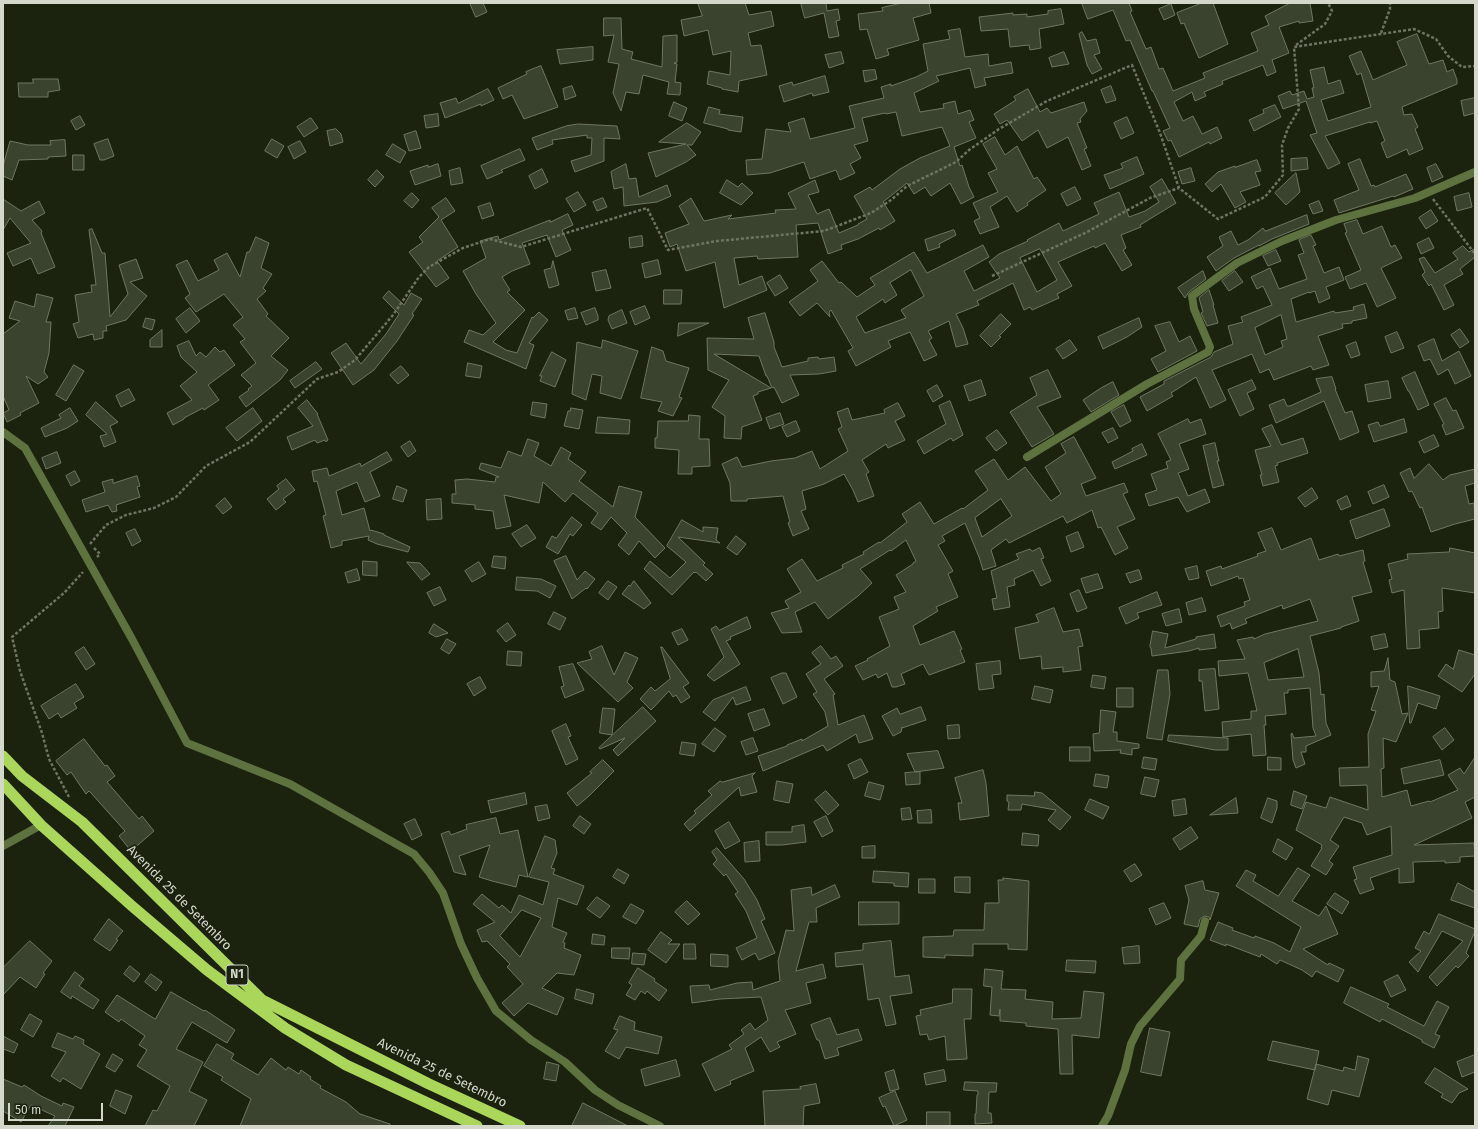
<!DOCTYPE html>
<style>
body{margin:0}
#map{position:relative;width:1478px;height:1129px;overflow:hidden;background:#1b220e;font-family:"Fira Sans",sans-serif}
canvas{display:block}
.frame{position:absolute;inset:0;border:4px solid #d3d8cb;pointer-events:none}
.scale{position:absolute;left:8px;top:1103px;width:95px;height:18px;box-sizing:border-box;border:2px solid #d3d8cb;border-top:0;padding-left:5px;font-size:12px;line-height:14px;white-space:nowrap;color:#d3d8cb;-webkit-text-stroke:3px #1b220e;paint-order:stroke}
</style>
<div id="map">
<canvas width="1478" height="1129"></canvas>
<div class="frame"></div>
<div class="scale">50 m</div>
</div>
<script>
const c = document.querySelector('canvas').getContext('2d');
c.lineJoin = 'round';
function paint(path, color) { c.fillStyle = color; c.fill(path, 'evenodd'); }
function strokePath(path, color, width, dash) { c.strokeStyle = color; c.lineWidth = width; c.lineCap = dash ? 'butt' : 'round'; c.setLineDash(dash || []); c.stroke(path); }
function label(font, color, halo, rows, align = 'center') {
  c.font = font + ' "Fira Sans",sans-serif'; c.lineWidth = 3.5; c.setLineDash([]); c.textBaseline = 'middle'; c.strokeStyle = halo; c.fillStyle = color; for (const [text, x, y, turn = 0] of rows) {
    c.save(); c.translate(x, y); c.rotate((+turn || 0) * Math.PI / 180); c.textAlign = isNaN(turn) ? turn : align; if (halo) c.strokeText(text, 0, 0); c.fillText(text, 0, 0); c.restore();
  }
}
const building = new Path2D(`
 M470,3h13l4,9 -11,5z
 M698,3h47l4,12 22,-4 3,15 -26,7 3,13 10,-1 6,30 -28,6 -1,11 -16,-3v-1l-15,-4 2,-13 21,4 1,-24 -18,4 -5,-25 -24,6 -3,-16 21,-4z
 M801,3h25l1,8 11,-2 2,11 -4,1 3,15 -10,2 -5,-25 -19,5z
 M902,3h27l2,10 -18,5 6,22 -32,9 2,6 -13,4 -9,-30 -7,1 -2,-16 25,-3 -1,-3z
 M1082,3h47l3,8 -2,1 16,37 5,-2 8,22 4,-1 10,23 32,-13 -2,-5 55,-22 -7,-18 18,-8 -4,-9 25,-13h20l3,18 -14,2v-2l-20,6 10,26 -17,7 4,12 -9,4 -4,-11 -41,16 1,3 -19,8 2,4 -11,5 -3,-9 -18,10 9,19 10,-5 9,18 15,-7 5,11 -12,6 -1,-2 -30,15 -8,-17 -3,1 -5,-10 7,-3 -17,-37h-1l-22,-51 -4,1 -13,-31 -25,9z
 M1202,3h11l15,41 -29,14 -15,-35 -3,1 -4,-11z
 M1171,4l4,11 -11,5 -5,-11z
 M1061,9l3,15 -25,5 2,19 -11,2 -1,-5 -19,2 -2,-18 -27,2 -2,-14 34,-4v2l14,-1v3l21,-3v-3z
 M604,18h17l1,31 11,3 -2,7 31,8 1,-31 14,-1v27l-3,1 3,1 -2,18 6,1 -1,12 -13,-1 2,-12 -26,-7 -4,19 -13,-2 -5,19 -8,-18 6,-29 -11,-2 6,-27 -10,1z
 M960,29l5,28 23,-3 1,12 22,-4 2,11 -29,5 2,7 -11,3 -5,-20 -34,8 3,5 -25,12 6,19 24,-4 -1,-4 12,-3 3,13 12,-4 4,10 -5,2 7,16 -22,9 6,19 2,-1 7,22 5,10 -13,7 -11,-21 -19,13 -6,-9 -11,7 -7,-11 -24,19 12,19 -15,9 -1,-2 -21,11 -17,6 1,4 -14,5 -10,-31 -22,2 2,32 -40,2 -1,-3 -23,2 5,27 23,-9 5,14 -43,18 -9,-46 -29,9 -9,-27 -7,3 -5,-14 24,-9 -10,-18 12,-8 13,23 28,-6 -4,4 48,-6 -1,-3 21,-1 -8,-16 27,-13 4,12 -11,3 9,19 12,-5 10,24 19,-8v-1l9,-5 -13,-23 16,-9 2,3 28,-21 20,-11 30,-12 -8,-19 -40,9 -6,-24 -10,2 -1,-1 -23,5 6,23 -14,4 7,13 -11,6 5,9 -15,7 -4,-10 -26,9 -6,-17 -34,11 -23,2 -1,-15 16,-1 4,-30 25,3 -3,-9 16,-5 6,21 45,-11 -6,-22 35,-8 -3,-11 10,-3v2l25,-9 12,-6 -5,-27 27,-5 -2,-8z
 M1082,32l5,9 9,-2 4,14 -6,2 8,14 -10,5 -5,-9 -8,-31z
 M1417,34l12,30 14,-4 4,12 6,-3 4,11v4l-55,23 2,8 8,-1 6,13 -3,2 8,20 -14,6 -2,-6 -20,9 -6,-15 4,-2 -8,-20 -7,2v-1l-45,14 15,27 -12,6 -18,-34 7,-2 -11,-32 -23,8 -5,-13 12,-5 2,4 12,-4 3,8 7,-2 -2,-9h2l-4,-18 14,-3 4,17 12,-4 4,13 -23,7 7,21 43,-14 -10,-34 -4,2 -8,-19 12,-5 12,29 34,-15 -10,-23z
 M593,47v13l-33,4 -3,-14z
 M841,52l3,11 -15,5 -4,-13z
 M1064,52l5,12 -17,3 -3,-9z
 M541,66l17,41 -34,12 -12,-24 -9,4 -5,-11 29,-14 -1,-2z
 M875,70l2,9 -12,3 -2,-11z
 M825,76l4,16 -16,4 -1,-3 -28,9 -5,-16 13,-4 1,3z
 M33,79h25l2,11 -12,2v5h-29l-1,-14h15z
 M572,86l4,10 -11,4 -2,-11z
 M1111,86l5,14 -10,3 -5,-13z
 M488,89l6,11 -13,6v-2l-36,14 -5,-15 16,-5 2,5z
 M1028,89l12,23 7,-4 4,5 33,-11 3,9 -7,8 1,3 -4,1 10,25 -3,1 7,17 -9,4 -14,-33 -21,11 -9,-18 -16,11 -15,-21 -7,4 -6,-10 22,-14 -2,-3z
 M1475,98v15l-11,3 -3,-15z
 M674,102l13,6 -5,13 -13,-5z
 M1275,105l6,12 -27,14 -5,-11 15,-7 -1,-3z
 M709,107l11,3 -1,4 24,3 -2,15 -13,-2v-1l-24,-6z
 M438,114l1,12 -13,2 -2,-12z
 M80,116l5,9 -9,5 -5,-9z
 M1127,117l7,16 -13,6 -7,-16z
 M311,118l7,10 -14,9 -7,-10z
 M687,123l14,9 -9,13h-5l9,10 -10,7 -30,15 -8,-24 38,-9 -27,-2z
 M578,124l39,2 3,13 -16,-1v23l-29,11 -4,-11 20,-6 1,-17h-5v-3l-35,5 1,4 -16,6 -5,-12 34,-12z
 M336,129l5,5 2,8 -13,4 -3,-15z
 M416,131l5,17 -12,3 -5,-16z
 M995,137l10,18 12,-9 17,33 3,-2 9,13 -19,13 1,2 -11,7 -10,-16 -17,11 9,20 -19,7 -6,-13 6,-3 -7,-15 25,-11 -10,-19 9,-4 -14,-25z
 M108,139l6,17 -10,4h-4l-6,-16z
 M272,139l12,7 -7,12 -12,-7z
 M65,140l1,16 -18,1v2l-29,1 -7,20 -9,-4v-10l7,-25 18,4h23l-1,-4z
 M300,141l6,11 -12,7 -6,-12z
 M393,144l13,8 -6,11 -14,-8z
 M520,149l5,11 -24,10 2,2 -16,7 -6,-13z
 M73,155h11v15h-11z
 M1137,157l7,17 -34,15 -6,-14 19,-7 -2,-4z
 M1307,158l1,11 -17,2v-12z
 M1360,159l11,27 3,-1 1,2 31,-13 7,15 -19,8 -1,-1 -54,17 -5,-13 25,-10 -11,-26z
 M1257,160l4,11 -6,1 5,13 -20,7 6,10 -11,6 -14,-24 -9,8 -7,-8 13,-12 17,-6v1z
 M438,164l3,12 -26,9 -5,-14 18,-6v2z
 M626,164l3,15 7,-1 3,19 28,-12 4,11 -14,6 -33,4 -1,-19 -9,2 -3,-17z
 M1436,164l7,13 -11,5 -5,-14z
 M460,168l3,15 -12,2 -2,-14z
 M1191,168l4,13 -13,3 -4,-12z
 M542,169l6,13 -13,7 -6,-13z
 M377,170l7,7 -9,10 -7,-7z
 M1296,173l4,19 -14,13 -11,-12z
 M1162,179l14,24 -36,22 1,2 -20,8 5,13 -3,2 9,15 -10,6 -17,-28 -10,5 -1,-2 -36,16 14,24 -15,8 2,4 -27,12 -2,-3 -6,3 -11,-27 -36,18 2,4 -23,9 7,14 5,16 -12,3 -7,-26 -21,10 4,7 -3,2 8,15 -13,6 -14,-29 -22,9 3,6 -35,19 -8,-15 5,-3 -22,-38 -2,2 1,5 -13,-14 -17,13 -11,-14 29,-21 -8,-11 12,-9 17,22 2,-1 16,15 18,-12 -5,-7 44,-26 13,21 56,-28 6,12 -25,14 10,20 26,-13 -11,-16 10,-8 29,-13 -1,-1 32,-17 4,8 36,-17 -5,-11 25,-11 10,25 16,-6 14,-9 -9,-15zM1040,249l17,31 -20,12 -17,-34zM911,270l13,26 -23,14 5,8 -41,15 -9,-16 27,-18 2,4 12,-8 -7,-12z
 M727,180l11,7 4,-4 11,10 -12,12 -21,-12z
 M1075,187l6,12 -14,7 -6,-12z
 M578,192l8,13 -12,7 -8,-13z
 M412,193l7,7 -7,8 -8,-7z
 M1469,193l3,14 -15,4 -3,-14z
 M446,198l9,13 -14,9 17,27 -21,14 12,17 -13,9 -27,-35 14,-10 -4,-5 20,-20 -7,-9z
 M603,198l4,9 -10,4 -4,-9z
 M3,199l18,12 18,-10 6,12 -13,7 10,11 -1,2 14,34 -17,7 -7,-16 -18,8 -6,-13 24,-10 -21,-25 -7,12z
 M1319,201l4,10 -10,3 -4,-9z
 M490,203l4,12 -12,4 -4,-12z
 M1431,210l7,11 -12,8 -7,-11z
 M568,214l5,11 -11,5 9,20 -15,7 -9,-22 -25,8 8,21 -18,7 -10,6 8,13 -3,2 18,18 -32,32 13,8 11,3 15,-36 1,1 6,-6 9,8 -19,23 5,2 -8,24 -62,-27 5,-12 14,5 13,-12 -20,-29 -13,-23 23,-13 -6,-17 18,-5 1,4 51,-20v2z
 M1307,215l2,9 -37,15 -13,7v-1l-25,13 -18,13 -9,-14 16,-11 -4,-9 12,-6 7,14 10,-5 15,-12 2,3z
 M1357,220l6,14 19,-8 9,21 4,-2 7,13 -21,10 15,30 -19,9 -11,-24 -16,6 -5,-12 16,-7 -16,-37 2,-1 -3,-8z
 M92,229l10,24h3l5,64 18,-23 -9,-29 17,-6 7,19 -13,4 17,14 -21,24 -20,6 1,5h-4v7l-9,2 -1,-6 -15,4 -5,-14 6,-2 -4,-27 17,-3 -1,-7h5l-7,-55z
 M954,230l2,5 -17,9 1,3 -12,4 -3,-11z
 M1311,235l5,10 -3,1 11,27 15,-6 5,13 -18,7 4,11 -11,5 -4,-12 -6,2v-1l-18,7 5,23 38,-11 1,2 19,-3 -1,-3 11,-3 3,14 -15,3v2l-10,1 1,4 -25,8 11,29 -16,5 -2,-4 -37,14 -5,-11 -9,4 -8,-19 -40,16 14,30 -16,8 -14,-31 -25,16 2,3 -26,15 -7,-14 24,-13v-3l47,-24 3,-5 19,-8 -5,-18 15,-4 -2,-5 31,-12 -9,-19 -6,3 -6,-12 19,-9 9,21 28,-10 -9,-24 6,-2 -5,-13zM1281,315l6,24 -6,2 2,6 -18,8 -10,-27z
 M642,236l1,10 -13,2 -1,-10z
 M256,237l13,6 -8,25 11,6 -9,14 3,3 -9,8 11,15 -2,2 23,22 -18,18 17,14 -8,10 -34,27 -7,-10 10,-7 -1,-1 4,-3 -11,-11 15,-12 -16,-21 5,-3 -12,-14 10,-8 -19,-23 -28,18 -11,-14 5,-4 -14,-29 11,-5 11,21 21,-11 -5,-10 13,-7 13,24 7,-25h2z
 M1429,238l5,10 -13,6 -4,-10z
 M1463,246l6,6 5,-3 1,8 -15,12 3,5 -19,11 10,20 -10,5 -13,-26 -2,2 -7,-11 3,-3 -6,-13 5,-2 11,16 23,-14 -5,-6z
 M1276,250l5,11 -13,5 -5,-10z
 M658,260l3,14 -16,4 -3,-14z
 M553,261l6,24 -10,3 -5,-18 7,-2z
 M606,270l5,18 -15,3 -4,-18z
 M1203,271l3,8 -17,13 -4,6 -7,-10z
 M1235,271l8,11 -14,9 -7,-10z
 M780,275l8,13 -13,8 -8,-13z
 M664,290h18l-1,14h-17z
 M1209,290l5,15h-1l5,18 -11,3 -6,-13 2,-1 -4,-14z
 M389,291l15,14 7,-12 11,6 -10,15 2,1 -17,26 -23,29 -21,15 -22,-32 15,-10 15,21 25,-30 13,-20 -16,-16z
 M37,294l16,4 -7,24h5l-2,31 -5,19 4,5 -10,7 -12,-8 13,27 -19,10 1,2 -14,7 -4,-9 6,-3 -6,-14v-62l17,-13 -11,-3 6,-17 19,6z
 M645,306l5,12 -15,7 -5,-13z
 M190,308l10,13 -14,12 -10,-14z
 M575,308l3,10 -10,2 -3,-9z
 M595,308l3,8v4l-12,5 -5,-12z
 M622,310l5,13 -15,6 -4,-9 1,-4z
 M765,313l9,29v5l8,20 26,-6v-3l10,-1 1,2 15,-2 2,14 -17,3 -29,1 9,20 -17,8 -8,-16 -2,1 -5,-12h-1l-7,-20 -45,-2 57,34 -13,4v2l-5,2 9,24 -20,7 -1,12 -17,-1 1,-22 -13,-9 17,-27 -21,-10 -1,-32 47,1 -6,-21z
 M1001,314l10,10 -12,12 2,1 -10,10 -11,-11z
 M146,318l9,2 -3,10 -9,-3z
 M1139,318l3,9 -15,10 -24,12 -5,-12z
 M1170,322l9,20 11,-6 7,15 -39,21 -7,-13 15,-8 -11,-25z
 M679,323h30l-31,13z
 M1460,329l9,13 -9,6 -9,-13z
 M162,330v17h-12v-7z
 M1397,332l7,16 -13,5 -6,-16z
 M1434,339l8,22 17,-10 12,25 -16,8 -7,-15 -10,6 -8,-16 -6,2 -6,-15z
 M603,340l35,11 -17,48 -21,-6 2,-17 -10,-2 -6,26 -14,-6 5,-52 24,6z
 M1070,340l7,10 -14,9 -7,-10z
 M189,341l7,15 4,-4 6,5 9,-10 5,5 4,-2 11,15 -27,20 11,15 -15,10 -1,-2 -19,10v1l-11,6 -6,-12 25,-13 -12,-14 17,-14 -16,-15 -4,-11z
 M1356,342l4,13 -9,3 -5,-12z
 M652,347l11,4 3,10 23,7 -10,29 3,1 -9,18 -15,-5 4,-9 -21,-4z
 M552,352l14,8 -11,27 -15,-6 2,-5h-2z
 M316,362l6,7 -27,19 -5,-7z
 M468,363l14,3 -2,12 -14,-2z
 M74,365l10,6 -18,30 -10,-6z
 M401,366l8,9 -11,9 -8,-9z
 M1048,370l13,27 -24,10 17,27 -22,13 -22,-35 27,-17 -7,-17z
 M1415,372l14,33 -11,5 -9,-19h-1l-6,-13z
 M1332,377l4,12h-1l10,24 7,-2 7,21 -19,8 -16,-39 -48,22 -7,-18 15,-6 3,7h3l31,-14 -5,-13z
 M981,380l5,15 -17,6 -5,-15z
 M1252,380l4,9 -9,4 7,16 -14,7 -12,-26z
 M1388,381l3,17 -23,4 -3,-17z
 M1113,382l6,13 -28,17 -8,-12 18,-12z
 M937,385l6,11 -10,6 -6,-11z
 M129,389l6,11 -14,7 -5,-11z
 M1446,398l7,13 3,-1 8,18 -18,7 -4,-10 2,-1 -10,-20z
 M307,400l11,14h-1l11,26 -2,2 -1,-2 -8,3 -2,-3 -23,10 -5,-13 26,-11 -15,-18z
 M950,401l13,34 -10,6 -2,-3 -27,16 -7,-13 29,-17 -7,-18z
 M96,402l22,20 -8,4 6,16 -12,5 -4,-11 7,-2 -21,-19z
 M533,402l14,2 -2,14 -14,-3z
 M898,403l7,13 -10,5 10,19 -17,8 -2,-4 -24,16 7,12 -3,2 8,22 -16,6 -5,-12 -9,-16 -20,10 -22,7 4,18 -5,2 8,18 -16,7 -5,-13 2,-1 -7,-26 -36,3v2h-16l-1,-18 -8,-19 15,-7 5,10 29,-6 24,-3 17,-7 8,18 28,-18 -10,-22 4,-2 -5,-15 11,-4 4,12 33,-7 -1,-3z
 M1124,405l7,16 -11,6 -9,-15z
 M70,408l8,13 -11,7 -22,9 -4,-9 20,-10 -2,-3z
 M253,408l9,13 -25,20 -11,-13z
 M571,408l12,2 -4,19 -15,-3 4,-15h2z
 M780,413l4,11 -14,5 -4,-11z
 M689,415l11,1 -1,23h10l1,27 -18,1v7h-14l1,-24 -24,-2v-10h2l1,-17h30z
 M598,417l32,3 -1,14 -33,-1z
 M1188,419l2,4 11,-4 5,15 -27,10 10,25 -11,4 10,23 17,-7 5,13 -23,10 -9,-15 -29,9 -4,-12 12,-4 -6,-16 17,-6 -2,-6 5,-2 -13,-26z
 M1404,419l3,13 -33,10 -6,-17 10,-3 2,4z
 M796,421l4,10 -13,6 -5,-10z
 M1272,425l9,20 22,-7 5,15 -31,10 1,2 -3,1 4,16 -16,4 -3,-11h2l-7,-25 16,-4 -9,-17z
 M1113,428l5,10 -10,5 -6,-10z
 M997,430l10,13 -11,8 -10,-13z
 M1434,435l5,11 -15,7 -5,-11z
 M1074,437l22,41 -15,6 5,12 38,-13 4,9 -5,2 12,25 -18,8 11,21 -13,7 -14,-28 -3,1 -6,-18 -25,13 -4,-7 -54,27 -3,-4 -15,11 5,16 -13,4 -4,-13 -14,-34 -23,13 3,5 -7,4 15,26 -5,3 10,23 -22,10 2,4 -25,15 7,19 34,-14 8,18 -2,1 5,12 -36,13 -6,-11 -22,10 4,10 -9,3h-4l-5,-14 -9,5 -2,-4 -13,6 -8,-14 13,-6 -1,-1 23,-13 -11,-29 20,-8 -5,-12 12,-5 -10,-17 17,-11v-1l3,-2 -10,-21 -15,11 -1,-1 -30,19 12,14 -14,13 -30,23 -13,-17 -20,10 7,20 -20,1 -11,-20 18,-5 -4,-7 16,-9 -14,-23 15,-10 15,22 26,-13 -1,-3 22,-11 -1,-2 16,-10 1,1 27,-21 -5,-8 18,-12 14,22 28,-16 1,1 25,-19 -13,-19 19,-12 14,21 17,-13 26,34 10,-7 -16,-27 21,-14 -5,-9zM1001,499l11,17 -30,21 -7,-19z
 M528,439l11,4 -5,13 17,10 10,-19 10,6 -3,6 18,13 -7,9 34,26 6,-21 23,6 -7,25 30,31 -10,10 -16,-17 -10,14 -11,-10 9,-12 -16,-16 -10,13 -10,-7 7,-10 -25,-20 -8,9 -22,-20 -4,21 -35,-8 7,31 -15,3 -3,-18 -18,-2v-4l-23,-2v-9h4l-1,-14 12,-1 28,3 1,-5h3l-20,-8 2,-6 20,5 7,-17 13,5z
 M410,441l6,10 -8,6 -7,-10z
 M1215,443l4,18h-2l7,24 -11,3 -10,-42z
 M1142,444l5,11 -32,14 -3,-7 21,-11 -1,-2z
 M57,452l4,11 -15,6 -4,-11z
 M387,452l5,8 -22,12 10,24 -15,6 -8,-20 -21,9 6,24 22,-7 6,23 1,-1 13,4v1l26,12 -2,5 -31,-8 -9,-4 1,-4 -27,5v4l-11,3 -8,-32 3,-1 -9,-34 -3,1 -2,-11 15,-3 2,8 31,-13 1,3z
 M1429,464l14,16 7,-5 25,-6v14l-10,3 4,18 5,-1 1,16 -20,5 -24,8 -9,-25 -2,1 -8,-17 -3,1 -9,-19 10,-5 4,10z
 M75,471l5,10 -9,5 -5,-10z
 M137,476l3,10 -3,1 3,10 -24,8 1,6 -5,1 -4,-7 -22,7 -4,-12 23,-8 -3,-10 11,-3v4z
 M286,479l9,11 -12,9 3,3 -10,8 -9,-11 12,-10 -2,-3z
 M1384,485l5,12 -16,7 -5,-12z
 M397,486l10,4 -4,12 -10,-3z
 M1312,488l6,10 -13,9 -7,-9z
 M1347,496l4,10 -10,4 -4,-9z
 M225,498l7,9 -9,7 -7,-8z
 M441,499l1,20 -15,1 -1,-20z
 M1384,509l6,17 -34,13 -6,-18z
 M572,517l10,8 -9,11 -3,-2 -12,20 -12,-7 6,-11 4,2z
 M682,520l21,12v-5l15,1 -2,12 4,3 -42,-6 27,26 -2,2 10,9 -7,7 -10,-9 -1,1 -1,-1 -22,23 -28,-26 6,-8 20,17 16,-16 -19,-16z
 M527,525l9,13 -15,9 -9,-13z
 M1272,528l9,22 30,-12 8,22 19,-6 1,2 24,-6 2,11 -2,1 9,30 -20,5 7,24 -18,6v1l-31,8 9,37 2,22 3,-1 2,29 5,12 -25,11v6h-5l4,12 -9,4 -3,-8 -2,-26 1,-1 2,5 22,-2 -3,-8 -3,-40 -22,2v3h-4l2,21 -21,2 1,9h-2l2,30 -13,1 -2,-22 -28,3 -1,-15 29,-3v-8h6l-9,-38 -29,3 -1,-15 27,-2 -8,-19 16,-3 1,2 11,-5 53,-13 -8,-22 -27,10 -1,-4 -37,14 2,4 -15,6 -2,-6 -9,4 -4,-11 28,-10 -1,-4 6,-2 -7,-22 -4,1 -1,-3 -27,10 -5,-15 15,-5 1,3 36,-13 -1,-2 9,-3 -8,-18zM1298,649l6,28 -36,3 -4,-17z
 M135,529l6,12 -9,5 -6,-13z
 M1078,532l6,15 -13,5 -5,-15z
 M736,536l10,8 -9,11 -10,-7z
 M1040,548l4,10 -3,1 10,22 -10,5 -8,-16 -19,9 1,6 -8,2 3,20 -16,3 -2,-11 5,-1 -6,-27 28,-12 -3,-5 14,-5 2,2z
 M1450,548l25,5v40l-33,-5 1,23 -5,1 1,16 -20,2 1,18 -13,1 -3,-59 -12,3 -3,-13 3,-1 -4,-15 20,-5 -1,-5 42,-2z
 M494,556l12,1 -1,12 -13,-2z
 M566,556l11,24 8,-9 10,8 -8,10 -1,-1 -14,11 -18,-38z
 M363,561l14,1v14l-14,-1z
 M407,562l13,1 10,11 -8,6z
 M479,562l7,12 -14,8 -7,-11z
 M1197,566l2,12 -10,2 -4,-11z
 M357,569l3,11 -12,3 -3,-10z
 M1139,570l3,9 -12,4 -4,-9z
 M1098,574l5,14 -17,5 -5,-14z
 M517,577l24,2 15,7 -6,12 -13,-7 -21,-1z
 M608,581l9,6 -9,13 -9,-7z
 M634,581l17,22 -7,6 -22,-15 7,-9 1,1z
 M440,587l6,13 -12,6 -7,-13z
 M1079,590l8,18 -10,4 -7,-18z
 M1157,592l5,13 -25,8 2,5 -13,6 -7,-16z
 M1202,598l4,13 -17,4 -3,-12z
 M1054,608l9,24 16,-3 4,17 -5,1 3,23 -18,2v-5l-21,2 -1,-13 -21,3 -5,-31 24,-6 -3,-7z
 M1179,609l3,13 -16,4 -4,-12z
 M554,612l12,6 -6,12 -12,-6z
 M747,617l4,11 -21,9 1,2 -5,2 14,23 -26,17 -7,-6 17,-18 -13,-28 5,-3 3,4z
 M508,623l8,12 -10,7 -9,-11z
 M434,624l14,9 -12,4 -7,-4z
 M682,629l6,11 -10,5 -6,-12z
 M1153,631l15,3 -3,14 31,-9v-2l18,-3 2,14 -17,2v-2l-10,3 -37,5 -1,-8 -1,-1z
 M1385,634l3,13 -14,3 -3,-13z
 M447,639l9,5 -7,10 -8,-5z
 M602,646l12,29 11,-23 13,6 -11,24 6,6 -15,14 -41,-39 15,-4 -3,-7z
 M821,646l10,13 5,-3 7,10 -19,13 11,15 -2,1 5,30 26,-10 9,24 -14,4 -3,-9 -29,17 -4,-6 -60,26 -5,-15 29,-10v-1l15,-6v2l26,-15 -3,-14 -12,-18 4,-2 -11,-18 15,-10 -9,-11z
 M84,647l11,17 -9,6 -11,-17z
 M661,647h1l27,36 -6,4 7,10 -9,6 -5,-8 -3,2 -4,-6 -18,19 -11,-11 11,-12 4,4 15,-12z
 M1459,650l16,5v19l-13,18 -24,-16 8,-12 7,5z
 M508,651l14,1 -1,14 -14,-1z
 M1388,658l2,22 5,2 7,32 6,-1 -12,29 -13,-4 1,30 -3,1 1,28 25,-7 4,16 18,-5 1,1 28,-12 -10,-15 12,-7 4,6 11,-17v40l-10,5 7,16 -58,27 60,-2 1,13 -15,1v5l-15,1v-2l-32,1 1,20 -15,1v-15l-29,10 4,11 -14,5 -6,-14 3,-1 -4,-12 39,-12 -1,-29 -24,9 -5,-12 -18,-6 -14,23 9,6 -10,15 4,3 -7,11 -15,-9 11,-18h-1l1,-3 -26,-15 10,-28 20,6 4,-11 38,13 -1,-25 -27,1 -1,-18 30,-1 -1,-33 8,-23 -5,-1 8,-24 -8,1v-15l13,-1z
 M1000,661l1,13 -9,1 2,13 -15,2 -3,-26z
 M573,664l11,26 -19,8 -4,-11 3,-1 -5,-19z
 M1215,669l4,40 -14,2 -3,-30h-3v-11z
 M1158,670h10l2,24 -8,46 -15,-2z
 M782,673h4l11,24 -14,7 -12,-26z
 M1093,675l13,2 -2,12 -13,-2z
 M480,677l6,11 -12,8 -7,-12z
 M76,684l8,13 -10,6 3,5 -16,10 -3,-5 -9,6 -8,-13z
 M1035,686l18,4 -3,13 -18,-4z
 M1408,686l32,10 -4,13 -18,-6 -7,20h-1z
 M746,687l5,13 -15,5 -3,-8 -18,24 -12,-9 10,-12z
 M1117,688h16v19h-16z
 M643,707l13,14 -38,35 -5,-6 12,-12 -25,11 -1,-1z
 M921,707l5,13 -24,8v-1l-1,5 -8,4 -11,-20 15,-8 3,6z
 M603,708l12,1 -3,26 -12,-2z
 M764,709l6,16 -16,6 -6,-17z
 M1101,710l15,2 -3,20h4v9l22,3v4l-7,1v6l-12,-2 1,-3 -27,1 -1,-17 6,-1z
 M566,724l5,12 -3,1 10,22 -12,6 -14,-34z
 M959,725l1,13 -12,1 -1,-13z
 M715,728l11,8 -12,16 -12,-8z
 M1445,728l9,12 -12,10 -9,-13z
 M1169,735l59,3v12h-13l-47,-9z
 M753,738l5,13 -12,4 -5,-13z
 M84,739l21,27 2,-1 8,11 -8,6 32,37 3,-3 12,15 -23,20 -12,-15 6,-5 -34,-38 -2,-2 -3,3 -15,-22 -4,3 -11,-14z
 M682,742l14,2 -2,12 -14,-2z
 M1070,747h20v14h-20z
 M938,751l6,17 -29,4 -8,-18z
 M1144,757l13,2 -2,11 -13,-2z
 M1268,757l13,1v12h-13z
 M861,759l7,13 -14,7 -6,-14z
 M603,760l11,11 -25,25 -12,10 -10,-13 25,-20 -2,-1z
 M1440,760l4,15 -40,9 -3,-15z
 M983,770l3,13 3,33 -29,4 -2,-17h4l-7,-25z
 M920,772v12l-14,1 -1,-12z
 M755,773l-3,3 5,16 -16,4 -2,-9 -49,44 -6,-7 12,-11 -2,-2 18,-16 -4,-4 12,-10 2,1z
 M1096,774l13,2 -2,12 -13,-2z
 M1145,777l14,3 -4,17 -14,-3z
 M777,781l16,3 -4,19 -15,-3z
 M869,782l15,4 -4,14 -15,-4z
 M826,791l13,14 -11,10 -13,-15z
 M1294,791l13,5 -5,13 -11,-4z
 M1035,792l7,1 29,24 -11,13 -12,-10 8,-10 -34,-6 -1,6h-13l1,-8 -2,-1v-6l27,1z
 M525,793l2,11 -36,9 -3,-12z
 M1236,798l2,15 -28,2z
 M1268,798l9,3v7l-5,15 -11,-5z
 M1090,799l19,8 -6,12 -18,-9z
 M1185,799l2,15 -13,2 -2,-15z
 M547,805l3,13 -12,3 -3,-14z
 M910,808l2,11 -10,1 -1,-11z
 M931,810l1,13h-14l-1,-12z
 M580,816l11,8 -7,10 -11,-8z
 M826,816l7,15 -11,6 -8,-15z
 M496,818l4,16 18,-4 10,47 -9,-2 -3,12 -24,-6 -13,-4 11,-32 -31,11 7,19 -12,-3 -13,-38 8,-3 2,4 16,-6 -1,-4z
 M415,819l7,16 -10,5 -8,-16z
 M729,822l11,19 -15,8 -10,-18z
 M804,825l2,17 -24,3h-16v-13h26v-5z
 M1191,827l7,11 -18,12 -7,-11z
 M1023,833l16,2 -1,11 -16,-1z
 M545,836l10,4 2,13 -6,15 4,1 -2,5 31,12 -7,19 -19,-7 -6,29 15,6 -4,9 2,1 -1,5 17,7 -7,20 -17,-2 -15,15 22,10 -7,17 -29,-12 -14,13 -12,-13 21,-19 -16,-17 3,-3 -23,-23 -5,1 -5,-12 18,-8 -22,-18 9,-10 17,14 3,-3 9,8 8,-18 24,10 6,-23 -20,-5zM522,910l19,8 -21,39 -20,-21z
 M1278,839l15,9 -7,12 -13,-8z
 M759,841l1,20 -15,1 -1,-19z
 M875,846v12h-13v-11z
 M717,848l27,31 13,21 8,19 -4,2 14,32 -16,7 -4,-7 -13,7 -6,-12 21,-10 -11,-27 -11,-17 3,-2 -12,-18 -2,2 -11,-12 4,-4 -5,-8z
 M1135,864l7,11 -11,7 -7,-11z
 M1298,868l12,7 -18,26 27,15 7,-10 12,28 -35,15 25,16 1,-2 15,7 -6,12 -22,-11 -4,6 -10,-7 -22,-10 -3,4 -16,-10 -1,3 -34,-13v2l-16,-6 8,-18 15,6 -1,2 22,8 1,-2 19,7 16,9 11,-25 -65,-41 10,-16 10,5 -3,6 25,15z
 M618,869l11,6 -5,9 -11,-7z
 M874,871l35,2 -1,14 -14,-1v-3l-21,-1z
 M955,877h15v16l-15,-1z
 M1003,878l26,3 -2,69 -19,-1v-5h-35v12l-28,-1v3l-22,-1v-20l30,-1 1,-6h30l1,-27h14l-1,-23h5z
 M919,879h16v14h-16z
 M1203,881l2,9 14,3 -9,27 -1,-3 -5,-1 -4,3 -2,8 -14,-3 5,-24 -4,-14z
 M1458,883l17,9v16l-24,-8z
 M835,885l5,12 -24,11 1,14h-8l-13,49 27,-7 3,14 -20,5 5,20 -26,7 11,24 -19,8 3,5 -10,5 -9,-15 -16,11 9,23 -24,10 1,3 -16,7 -13,-27 30,-15 -3,-4 15,-11 -3,-4 9,-7 5,7 13,-10 -7,-23 -41,2 -28,4 -2,-17 19,-1 1,5 27,-7 15,-1 1,8 27,-9 -2,-20 8,-31 8,1 -3,-41 20,-3 1,8z
 M1335,893l14,9 -7,12 -15,-10z
 M597,897l13,9 -10,12 -13,-9z
 M687,901l13,13 -12,11 -13,-13z
 M859,902h40v22l-40,1z
 M1164,903l7,15 -15,7 -7,-16z
 M631,904l13,7 -8,13 -13,-7z
 M1439,914l36,15v2l-9,22 3,3 -11,12 -2,-2 -19,20 -8,-9 34,-36 -21,-10 -24,41 -9,-10 12,-11 -6,-3 9,-17 5,3z
 M109,919l14,12 -7,8 2,1 -8,11 -16,-11z
 M661,932l11,8 -4,4h12l-14,19 -18,-13z
 M593,934l12,2 -1,9 -12,-1z
 M30,941l22,20 -9,12 2,1 -9,14 -16,-11 -17,18v-27z
 M891,941l4,36 14,-2 3,18 -22,3 6,28 -10,2 -7,-28 -11,2 -5,-36 -27,3 -1,-14 28,-3v-6z
 M684,944h11l1,15h-12z
 M1139,946l1,17 -16,1 -2,-16z
 M612,948h18l-1,11 -17,-1z
 M633,953l13,1 -2,11 -12,-1z
 M711,954l17,1v12l-17,-1z
 M1067,960l29,1 -1,12 -29,-2z
 M130,966l10,8 -6,8 -10,-8z
 M638,968l17,11 -1,2 13,9 -8,11 -12,-10 -2,3 -4,-3 -6,9 -9,-5 6,-10 -3,-2z
 M985,969l18,2 -2,18 25,1 -1,9 28,3 -1,17 29,-1 3,-27 20,2 -5,45 -27,-3 1,39h-13l-2,-45 -32,-3v-3l-26,-2v-12l-1,7 -9,-1 2,-28 -8,-1z
 M75,972l9,7 -5,7 20,14 -6,9 -21,-13 -1,3 -10,-7z
 M151,974l11,8 -6,9 -11,-9z
 M1398,975l8,15 -15,7 -7,-15z
 M1351,987l38,17 -2,3 37,19 13,-25 12,6 -14,27 5,2 -6,12 -12,-6v-2l-40,-21 -2,3 -36,-19z
 M577,989l17,5 -2,10 -17,-5z
 M953,989h19l-1,30h-7l3,40 -20,1 -2,-24 -16,4 -2,-6 -7,1 -4,-19 5,-1 -1,-5 32,-7z
 M171,992l33,19 1,-1 30,20 -8,13 -35,-21 -16,27 27,13 -14,29 18,9 -13,26h-49l8,-16 4,1 13,-25 -33,-20 10,-16 -8,-5 6,-9 -24,-17 -2,3 -14,-10 12,-17 38,24z
 M30,1014l12,7 -9,16 -12,-7z
 M620,1016l15,6 -1,8 28,7 -4,17 -32,-7 -7,12 -14,-8 13,-21 -4,-1z
 M830,1018l7,17 21,-6 4,11 -25,8 2,7 -14,4 -6,-19h-2l-6,-15z
 M1150,1028l20,4 -9,44 -20,-4z
 M58,1033l15,6 2,-3 9,4 -1,4 17,10 -19,35 -18,-11 -3,4 -9,-6 15,-24 -14,-5z
 M3,1036l15,8 -4,9 -11,-4z
 M1273,1041l46,10 -4,19 -47,-10z
 M217,1044l17,10 -3,5 27,16 13,-17 15,12 2,-3 11,7 2,-4 10,7 -1,2 11,7 -1,2 26,14 14,12 30,10v2h-150l11,-27 -30,-19 2,-3 -19,-11z
 M113,1054l10,6 -8,12 -9,-5z
 M1475,1055v17l-13,5 -5,-15z
 M1358,1056l11,3 -10,38 -27,-7 -4,15 -21,-6 9,-35 27,7 1,-4 11,3z
 M676,1060l4,16 -35,10 -4,-16z
 M547,1062l12,3 -3,16 -12,-2z
 M1435,1068l33,21 -9,4 -7,10 -11,-6 2,-3 -18,-11z
 M894,1070l5,19 -9,2 -5,-18z
 M944,1070l2,11 -20,4 -2,-11z
 M3,1079l19,8 2,-2 17,11 21,10 1,-3 11,4 -9,19h-17l7,-10 -24,-11 -10,17 -18,-11z
 M965,1082l32,1 -1,9h-7l-1,21h3l1,10 -17,1v-10h1l1,-19h1v-4l-14,-1z
 M816,1084l4,19 -16,3 -1,20h-38l-2,-35 38,-2 -1,-2z
 M116,1090l16,6 -7,18 -15,-8z
 M895,1091l12,29 -13,6 -9,-20 -2,1 -4,-9z
 M583,1103l45,23h-56z
 M927,1112h23v14h-23z`);
const path = new Path2D(`
 M1381,33l9,-24v-6
 M1296,45l29,-21 7,-13 -4,-8
 M1433,199l42,55
 M992,276l93,-43 65,-35 29,-10
 M90,544l16,-19 20,-10 28,-7 22,-11 30,-31 44,-24 67,-63 21,-7 17,-12 38,-45 26,-38 10,-10 34,-19 27,-9 31,8 126,-39 21,42 49,-9 107,-10 47,-18 20,-13 16,-14 49,-24 13,-12 30,-21 48,-28 85,-36 28,68 19,55 39,31 47,-22 18,-22 -1,-30 6,-17 11,-19 -5,-62 120,-18 22,10 12,17 14,11 13,-1
 M94,548l6,6 -3,3
 M69,797l-20,-38 -7,-26 -22,-62 -8,-34 52,-44 19,-21`);
const minor = new Path2D(`
 M3,432l22,16 107,191 55,104 103,41 124,70 15,18 14,21 18,51 16,34 19,33 35,29 34,22 30,28 23,15 42,21
 M1027,457l120,-73 61,-32 2,-5 -16,-38 -2,-13 45,-33 45,-22 54,-21 79,-22 60,-26
 M3,846l38,-21
 M1102,1126l6,-10 17,-46 6,-26 9,-18 40,-47 1,-19 20,-24 4,-15`);
const trunk = new Path2D(`
 M3,756l19,20 60,46 180,178 167,84 91,42
 M3,784l38,41 91,81 75,64 78,58 61,37 131,61`);
const shields = [
 [237,975,22]
];
const shieldNames = [
 ["N1",237,975]
];
const streetNames = [
 ["Avenida 25 de Setembro",179,898,45],
 ["Avenida 25 de Setembro",442,1073,26]
];
paint(building, '#3a432d');
strokePath(building, '#6e7861', 1);
strokePath(path, '#6e7463', 2.5, [3, 2]);
strokePath(minor, '#5e723f', 8);
strokePath(trunk, '#aad75a', 11);
for (const [x, y, w] of shields) { const box = new Path2D(); box.roundRect(x - w / 2, y - 10, w, 20, 3); c.fillStyle = '#1b220e'; c.fill(box); strokePath(box, '#d3d8cb', 1); }
label('bold 12px', '#d3d8cb', null, shieldNames);
label('13px', '#d3d8cb', '#1b220e', streetNames);
</script>
